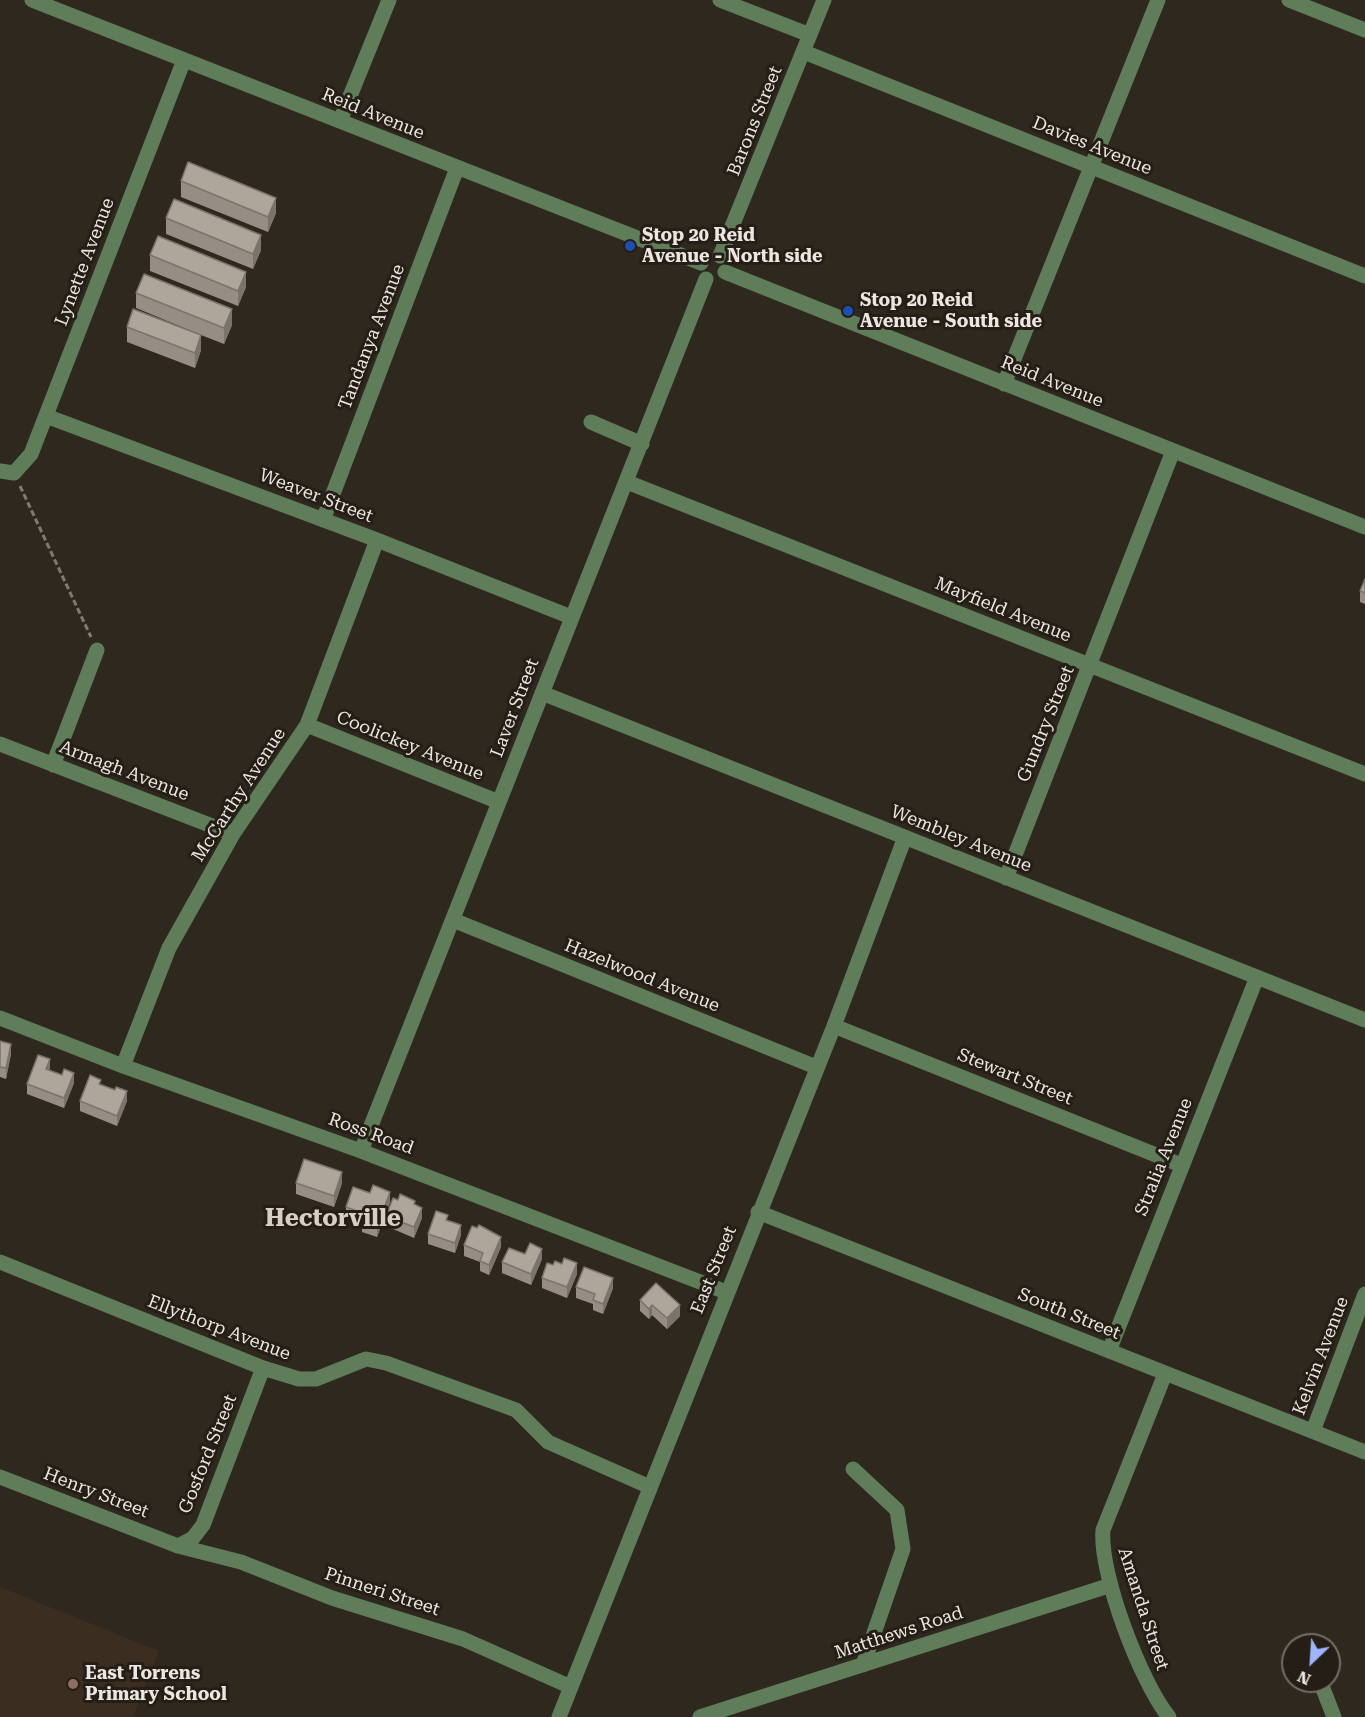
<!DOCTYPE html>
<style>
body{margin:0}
#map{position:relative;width:1365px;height:1717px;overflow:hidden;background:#2f281f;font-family:"Roboto Serif",serif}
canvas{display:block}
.north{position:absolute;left:1281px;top:1633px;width:60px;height:60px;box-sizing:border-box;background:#251e16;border:2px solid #746e67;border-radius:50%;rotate:205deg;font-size:16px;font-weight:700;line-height:24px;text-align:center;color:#ebe6e1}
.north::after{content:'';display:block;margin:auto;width:21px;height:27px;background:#9eb4fd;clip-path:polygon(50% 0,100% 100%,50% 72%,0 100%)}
</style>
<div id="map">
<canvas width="1365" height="1717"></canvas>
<div class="north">N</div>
</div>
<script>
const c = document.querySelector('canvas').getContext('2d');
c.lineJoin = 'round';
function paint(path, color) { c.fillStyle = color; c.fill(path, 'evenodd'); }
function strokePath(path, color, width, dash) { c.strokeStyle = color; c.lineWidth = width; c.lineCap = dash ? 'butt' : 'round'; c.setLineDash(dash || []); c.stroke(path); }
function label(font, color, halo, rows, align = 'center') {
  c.font = font + ' "Roboto Serif",serif'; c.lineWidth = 6; c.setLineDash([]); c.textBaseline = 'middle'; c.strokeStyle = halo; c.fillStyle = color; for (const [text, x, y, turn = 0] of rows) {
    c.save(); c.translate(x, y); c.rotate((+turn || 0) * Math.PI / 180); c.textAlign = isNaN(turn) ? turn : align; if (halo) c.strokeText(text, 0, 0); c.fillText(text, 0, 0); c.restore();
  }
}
const education = new Path2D(`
 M0,1587l159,64 -26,66h-133z`);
const path = new Path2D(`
 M20,486l71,151`);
const minor = new Path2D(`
 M32,0l669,263
 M720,0l90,35
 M1289,0l76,30
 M804,52l561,224
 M340,121l49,-121
 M720,256l104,-256
 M725,272l640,255
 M1004,384l154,-384
 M46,416l331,124 194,77
 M591,422l51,22
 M0,471l14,2 17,-19 153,-394
 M627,482l738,292
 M323,520l134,-352
 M542,693l823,327
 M307,725l192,77
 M0,744l233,90
 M53,765l44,-115
 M1006,878l167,-427
 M453,920l363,147
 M0,1018l123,48 238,85 365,141
 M834,1026l347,139
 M123,1066l46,-118 64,-114 74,-109 70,-185
 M361,1151l345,-872
 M758,1212l607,240
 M0,1262l263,106 36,11h17l50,-20 20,4 130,47 32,32 102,45
 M1109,1351l148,-374
 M1165,1374l-62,156c-4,43 38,153 66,187
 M1313,1431l52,-137
 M853,1469l44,41 6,39 -40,116
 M0,1477l178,69 63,16 91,36 131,41 108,48
 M178,1546l15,-8 10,-13 60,-157
 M1320,1681l14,36
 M559,1717l275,-691 71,-189
 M700,1717l411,-132`);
const wall = new Path2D(`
 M181,181l95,32 -8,19 -87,-35z
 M166,218l95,32 -8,19 -87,-35z
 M150,255l96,32 -8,19 -88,-35z
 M136,293l96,32 -8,19 -23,-9v15l-6,18 -68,-26v-15l74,8 -65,-27z
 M1365,579v25l-5,-2v-11z
 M0,1041l11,13 -5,25 -6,-2z
 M74,1083l-10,25 -37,-14v-10z
 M101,1085l26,16 -10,25 -37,-15v-10z
 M296,1183h46l-8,24 -38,-13z
 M390,1202l-13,35 -15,-5v-9l-16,-6v-10z
 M415,1205l7,13 -8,20 -28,-12v-10z
 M448,1220l13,15 -6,18 -27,-9v-10z
 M464,1245l37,2 -12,28 -9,-4v-9l-16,-6z
 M525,1254l17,5 -11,26 -29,-12v-11z
 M553,1265l24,9 -10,24 -25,-10v-10z
 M576,1287l37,1 -10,26 -10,-4v-6l-17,-6z
 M640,1300l40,16 -13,13 -15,-14 -3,4 -9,-8z`);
const shadedWall = new Path2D(`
 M276,198v15l-8,19v-15z
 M261,235v15l-8,19v-15z
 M246,272v15l-8,19v-15z
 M232,309v16l-8,19v-16z
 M201,335v15l-6,18v-15z
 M11,1044v10l-5,25v-11z
 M50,1059v11l-4,-1z
 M74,1073v10l-10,25v-10z
 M127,1091v10l-10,25v-10z
 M342,1172v11l-8,24v-11z
 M390,1192v10l-13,35v-10z
 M422,1208v10l-8,20v-11z
 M461,1225v10l-6,18v-10z
 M501,1237v10l-12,28v-10z
 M542,1249v10l-11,26v-11z
 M577,1263v11l-10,24v-11z
 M613,1278v10l-10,26v-10z
 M652,1305v10l-3,4v-10z
 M680,1305v11l-13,13v-11z`);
const building = new Path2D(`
 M188,162l88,36 -8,19 -87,-36z
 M174,199l87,36 -8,19 -87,-36z
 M158,236l88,36 -8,19 -88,-36z
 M144,274l88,35 -8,19 -88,-35z
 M133,309l68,26 -6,18 -68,-26z
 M1365,579v14l-5,-2z
 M0,1041l11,3 -5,24 -6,-1z
 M38,1055l12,4 -4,10 16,6 2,-6 10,4 -10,25 -37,-14z
 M90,1075l11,5 -2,4 16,6 1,-3 11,4 -10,25 -37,-15z
 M304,1159l38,13 -8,24 -38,-13z
 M373,1185l17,7 -13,35 -15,-6 3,-7 -19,-7 7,-20 17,6z
 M400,1194l15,7 -1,3 8,4 -8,19 -28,-11 7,-18 5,2z
 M436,1211l12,4 -2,5 15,5 -6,18 -27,-9z
 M479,1225l22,12 -12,28 -9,-4 3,-8 -19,-8 8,-19 5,2z
 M530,1243l12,6 -11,25 -29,-12 7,-14 16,6z
 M564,1258l13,5 -10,24 -25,-9 5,-15 6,2 2,-4 7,3z
 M584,1267l29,11 -10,26 -10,-4 2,-6 -19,-7z
 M656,1283l24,22 -13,13 -15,-13 -3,4 -9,-9z`);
const markers = [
 [630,246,6,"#1a4fb4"],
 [848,311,6,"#1a4fb4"],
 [73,1684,6,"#8d6e63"]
];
const streetNames = [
 ["Reid Avenue",373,114,22],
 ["Barons Street",755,121,-68],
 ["Davies Avenue",1092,146,22],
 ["Lynette Avenue",85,262,-69],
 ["Tandanya Avenue",372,337,-69],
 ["Reid Avenue",1052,382,22],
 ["Weaver Street",316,496,21],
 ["Mayfield Avenue",1003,610,22],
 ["Laver Street",515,708,-69],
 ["Gundry Street",1046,724,-68],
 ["Coolickey Avenue",410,746,22],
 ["Armagh Avenue",124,771,21],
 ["McCarthy Avenue",239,795,-57],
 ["Wembley Avenue",961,839,22],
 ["Hazelwood Avenue",642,976,22],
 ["Stewart Street",1015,1077,22],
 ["Ross Road",371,1134,20],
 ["Stralia Avenue",1164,1157,-68],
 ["East Street",714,1270,-68],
 ["South Street",1069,1314,22],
 ["Ellythorp Avenue",219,1328,21],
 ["Kelvin Avenue",1321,1356,-69],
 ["Gosford Street",208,1454,-68],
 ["Henry Street",96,1493,21],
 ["Pinneri Street",382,1592,18],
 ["Amanda Street",1143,1609,72],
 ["Matthews Road",899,1633,-18]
];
const poiNames = [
 ["Stop 20 Reid",642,236],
 ["Avenue - North side",642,257],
 ["Stop 20 Reid",860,301],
 ["Avenue - South side",860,322],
 ["East Torrens",85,1674],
 ["Primary School",85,1695]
];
const districtNames = [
 ["Hectorville",333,1219]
];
paint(education, '#3b2e20');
strokePath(path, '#807a72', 3, [6, 3]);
strokePath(minor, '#607d59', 15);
paint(wall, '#968e85');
paint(shadedWall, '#7a746c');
paint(building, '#aea59b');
strokePath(building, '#7a746c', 1.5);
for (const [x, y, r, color] of markers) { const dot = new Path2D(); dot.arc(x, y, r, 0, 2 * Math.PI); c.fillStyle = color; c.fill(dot); strokePath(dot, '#251e16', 2); }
label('18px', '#ebe6e1', '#251e16', streetNames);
label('bold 18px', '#ebe6e1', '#251e16', poiNames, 'left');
label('bold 24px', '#d8cfc4', '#251e16', districtNames);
</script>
